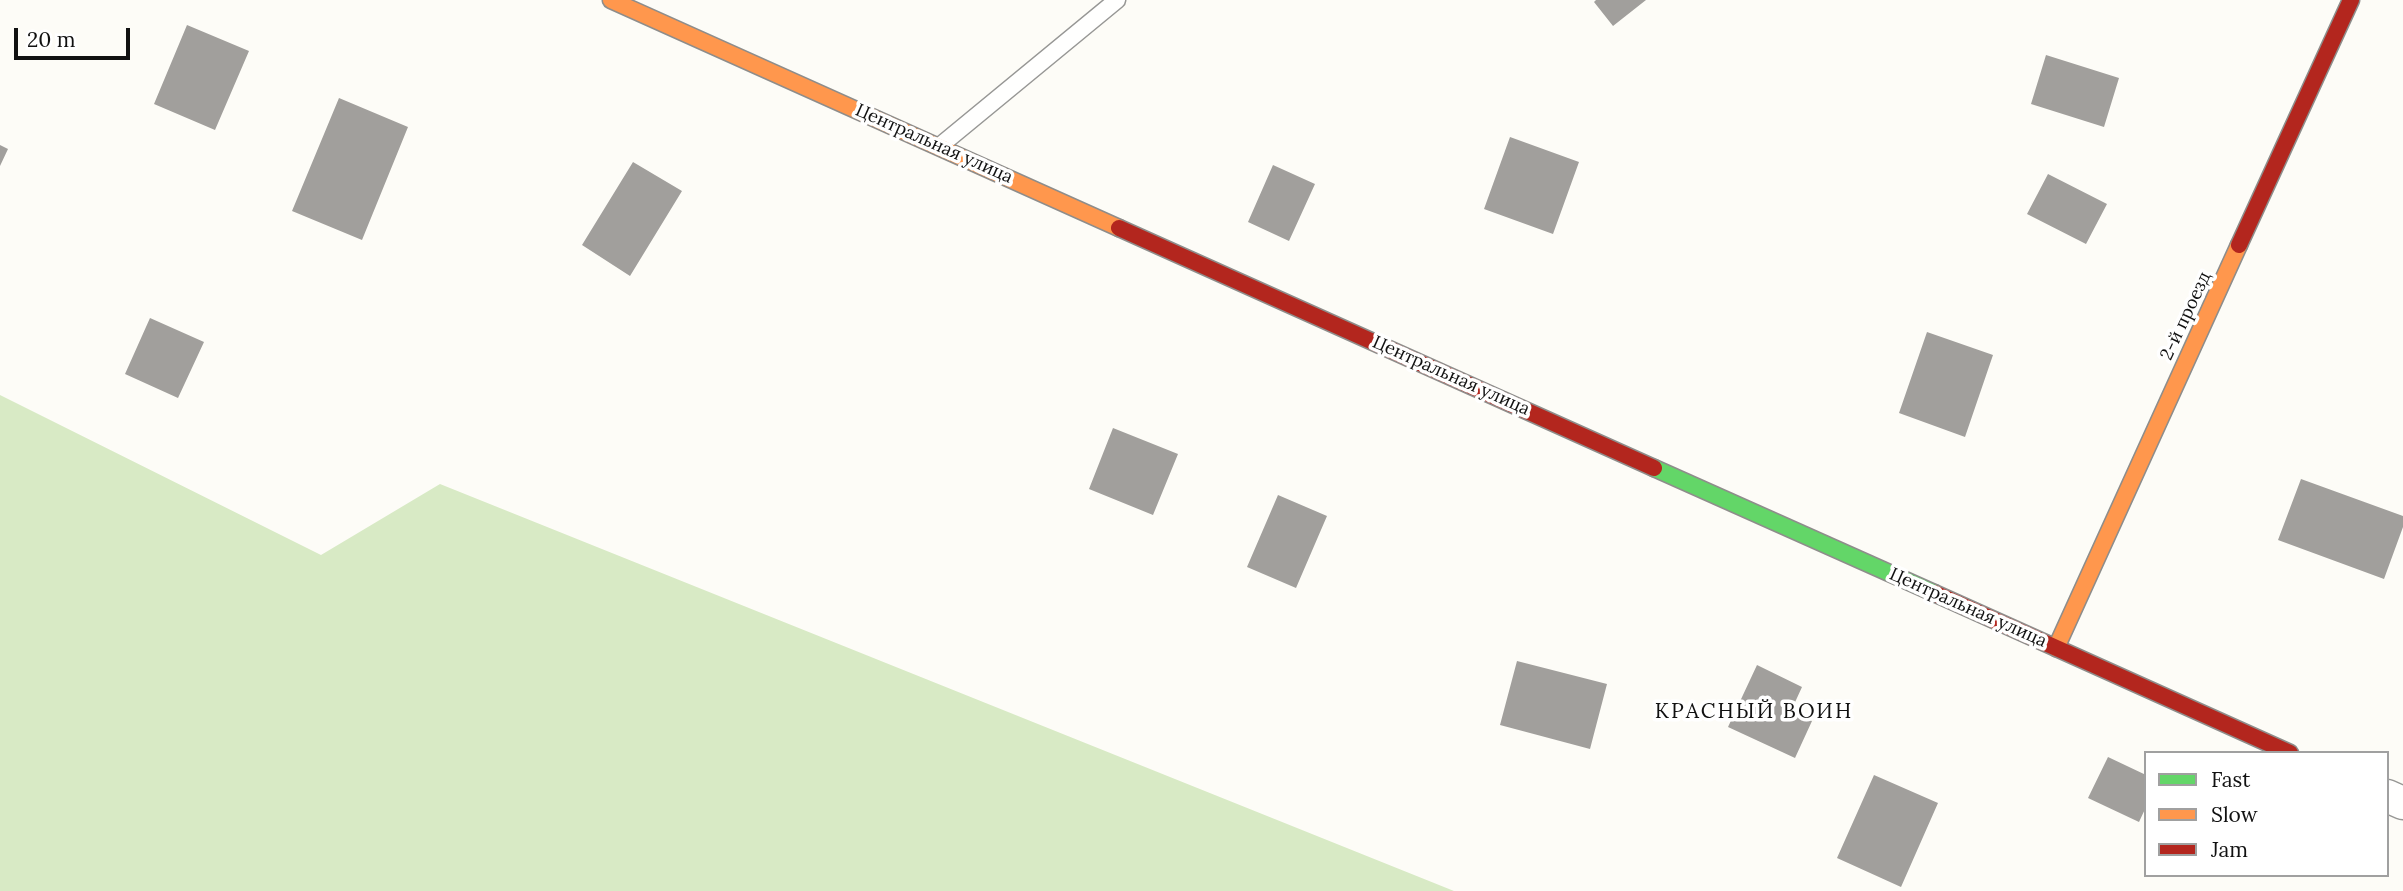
<!DOCTYPE html>
<meta charset="utf-8">
<style>
body{margin:0}
#map{position:relative;width:2403px;height:891px;overflow:hidden;background:#fdfcf7;font-family:Lora,serif}
canvas{display:block}
.legend{position:absolute;left:2144px;top:751px;width:245px;height:126px;box-sizing:border-box;background:#fff;border:2px solid #a0a0a0;margin:0;padding:9px 12px;list-style:none;font-size:21px;color:#111}
.legend li{display:flex;align-items:center;gap:14px;height:35px}
.legend b{width:35px;border:2px solid #a0a0a0}
.scale{position:absolute;left:14px;top:28px;width:116px;height:32px;box-sizing:border-box;border:4px solid #111;border-top:0;padding-left:9px;font-size:21px;line-height:24px;white-space:nowrap;color:#111;-webkit-text-stroke:5px #fff;paint-order:stroke}
</style>
<div id="map">
<canvas width="2403" height="891"></canvas>
<ul class="legend">
<li><b style="height:9px;background:#63d668"></b>Fast</li>
<li><b style="height:9px;background:#ff974d"></b>Slow</li>
<li><b style="height:9px;background:#b3261e"></b>Jam</li>
</ul>
<div class="scale">20 m</div>
</div>
<script>
const c = document.querySelector('canvas').getContext('2d');
c.lineJoin = 'round';
function paint(path, color) { c.fillStyle = color; c.fill(path, 'evenodd'); }
function strokePath(path, color, width, dash) { c.strokeStyle = color; c.lineWidth = width; c.lineCap = dash ? 'butt' : 'round'; c.setLineDash(dash || []); c.stroke(path); }
function label(font, color, halo, rows, align = 'center') {
  c.font = font + ' Lora,serif'; c.lineWidth = 7; c.setLineDash([]); c.textBaseline = 'middle'; c.strokeStyle = halo; c.fillStyle = color; for (const [text, x, y, turn = 0] of rows) {
    c.save(); c.translate(x, y); c.rotate((+turn || 0) * Math.PI / 180); c.textAlign = isNaN(turn) ? turn : align; if (halo) c.strokeText(text, 0, 0); c.fillText(text, 0, 0); c.restore();
  }
}
const forest = new Path2D(`
 M0,395l321,160 119,-71 1014,407h-1454z`);
const building = new Path2D(`
 M1596,0h50l-33,26 -19,-24z
 M187,25l62,26 -34,79 -61,-26z
 M2046,55l73,23 -15,49 -73,-23z
 M339,98l69,29 -46,113 -70,-29z
 M1510,137l69,25 -26,72 -69,-25z
 M0,145l8,4 -8,17z
 M633,162l49,29 -52,85 -48,-31z
 M1273,165l42,19 -26,57 -41,-19z
 M2048,174l59,30 -21,40 -59,-30z
 M150,318l54,24 -26,56 -53,-24z
 M1927,332l66,23 -28,82 -66,-24z
 M1113,428l65,26 -25,61 -64,-26z
 M2301,479l102,37v11l-19,52 -106,-39z
 M1278,495l49,21 -31,72 -49,-21z
 M1517,661l90,23 -17,65 -90,-24z
 M1757,665l45,22 -11,24 21,10 -17,37 -67,-31z
 M2108,757l38,18v32l-7,15 -51,-24z
 M1874,775l64,28 -37,84 -64,-29z`);
const lane = new Path2D(`
 M941,145l176,-145`);
const street = new Path2D(`
 M2387,796l16,7`);
const fast = new Path2D(`
 M1654,468l280,125`);
const slow = new Path2D(`
 M611,0l508,228
 M2056,648l183,-403`);
const jam = new Path2D(`
 M1119,228l535,240
 M2239,245l112,-245
 M1934,593l356,160`);
const streetNames = [
 ["Центральная улица",934,144,24],
 ["2-й проезд",2186,316,-65],
 ["Центральная улица",1451,376,24],
 ["Центральная улица",1968,608,24]
];
const quarterNames = [
 ["КРАСНЫЙ ВОИН",1754,712]
];
paint(forest, '#d8eac5');
paint(building, '#a19f9c');
strokePath(lane, '#979795', 19);
strokePath(street, '#979795', 35);
strokePath(fast, '#8e8d8b', 19);
strokePath(slow, '#8e8d8b', 19);
strokePath(jam, '#8e8d8b', 19);
strokePath(lane, '#fffffe', 16);
strokePath(street, '#fffffe', 32);
strokePath(fast, '#63d668', 16);
strokePath(slow, '#ff974d', 16);
strokePath(jam, '#b3261e', 16);
label('18px', '#111', '#fff', streetNames);
c.letterSpacing = '2px';
label('21px', '#111', '#fff', quarterNames);
c.letterSpacing = '0px';
</script>
